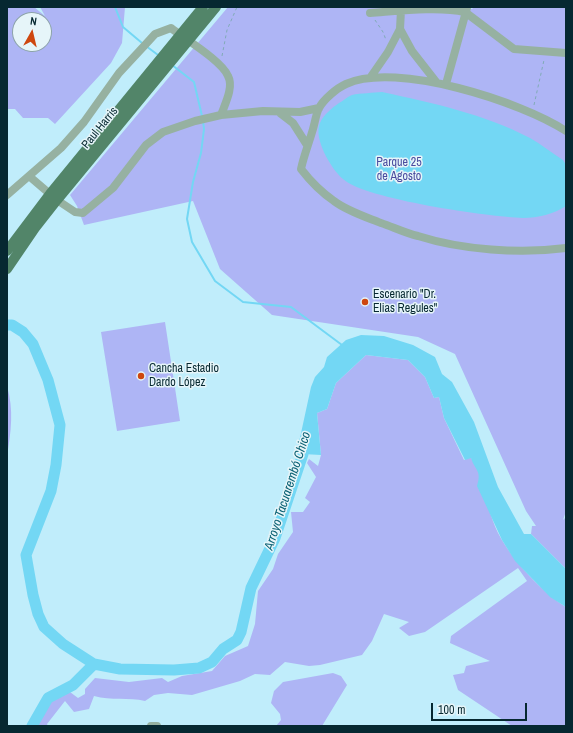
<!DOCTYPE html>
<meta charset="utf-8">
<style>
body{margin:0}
#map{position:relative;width:573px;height:733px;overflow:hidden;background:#c0edfb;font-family:"Archivo Narrow",sans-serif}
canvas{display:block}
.frame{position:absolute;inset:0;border:8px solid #062831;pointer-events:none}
.north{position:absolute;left:12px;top:12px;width:40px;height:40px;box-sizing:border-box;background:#e6f5f9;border:1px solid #8ca3a9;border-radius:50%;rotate:8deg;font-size:11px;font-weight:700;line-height:16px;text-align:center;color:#062831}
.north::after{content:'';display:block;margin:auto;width:14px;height:18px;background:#ce470f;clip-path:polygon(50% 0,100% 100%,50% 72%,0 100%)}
.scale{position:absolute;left:431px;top:703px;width:96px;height:18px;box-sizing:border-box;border:2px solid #062831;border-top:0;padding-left:5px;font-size:12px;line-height:14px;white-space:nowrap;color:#062831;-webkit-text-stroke:3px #e6f5f9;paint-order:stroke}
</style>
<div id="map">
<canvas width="573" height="733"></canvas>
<div class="frame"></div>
<div class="north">N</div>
<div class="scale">100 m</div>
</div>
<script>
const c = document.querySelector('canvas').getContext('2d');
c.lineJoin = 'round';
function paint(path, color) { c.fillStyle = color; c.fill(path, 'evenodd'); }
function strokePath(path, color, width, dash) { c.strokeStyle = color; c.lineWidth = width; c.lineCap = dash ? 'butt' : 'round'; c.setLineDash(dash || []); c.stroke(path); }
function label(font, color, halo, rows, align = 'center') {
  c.font = font + ' "Archivo Narrow",sans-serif'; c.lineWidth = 3; c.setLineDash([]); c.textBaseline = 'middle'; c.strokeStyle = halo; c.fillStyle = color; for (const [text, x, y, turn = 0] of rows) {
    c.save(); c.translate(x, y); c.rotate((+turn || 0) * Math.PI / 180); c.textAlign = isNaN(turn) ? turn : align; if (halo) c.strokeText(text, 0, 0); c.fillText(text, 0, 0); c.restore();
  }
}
const green = new Path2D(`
 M7,7h27l11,9 -5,-9h85l-3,36 -11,20 -56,61 -7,-6h-25l-8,-9h-8zM20,20h24v24h-24z
 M228,7h238l6,2 2,-2h92v504l-3,9 3,-3v52l-35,-35 1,-8h4l-10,-15 -71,-157 -37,-17 -146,-22 -52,-46 -27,-68 -109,24 -7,-19 -7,-11z
 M165,322l15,99 -63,10 -16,-99z
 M366,355l42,5 17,17 9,21 5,-1 5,21 20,42 7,-3c2,6 6,8 8,13 1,3 0,7 1,10 3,13 8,27 13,41 10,30 47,70 73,86v119h-54l-54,-36 -5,-15 11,-2 2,-7 24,-5 -40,-18 1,-7 76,-55 -9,-13 -93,64 -16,4 -10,-8 10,-6 -25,-8 -12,27 -10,14 -42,10 -11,1 -24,-4 -15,13 -15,-1 -15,7 -48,14 -24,-2 -14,2 -9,6c-16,-4 -34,0 -51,-5l-5,13 -15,3 -9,-11 -18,23 1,2h-11l14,-24 19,-10 8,6 7,-4v-5l10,-11 34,4 33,-4 6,4 14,-6 30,-5 13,-15 23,-10 7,-22 3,-33 15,-22 5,-15 15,-22 -2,-20h12l7,-10 -5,-4 11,-21 -9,-14 2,-4 9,7 3,-11 -4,-42 10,-4 9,-26z
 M7,386c7,24 4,46 0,70z
 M333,673l8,3 6,9 -25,41h-46l5,-6 -1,-6 -9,-11 3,-12 9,-9z`);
const water = new Path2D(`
 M382,92c51,11 102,22 148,46 11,6 22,15 33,22l3,5v41c-12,8 -28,12 -43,12 -33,-1 -159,-19 -180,-39 -12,-10 -30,-41 -23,-56 3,-8 12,-15 19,-20 4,-2 8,-6 13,-8 9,-2 21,-2 30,-3z
 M361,335l23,1 29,9 22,12 7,17 10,8 22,40 24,65 26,47h7l35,35v38l-16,-10 -35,-36 -13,-21 -25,-54c5,-16 -2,-15 -6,-28l-6,2 -21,-42 -5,-21 -5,1 -9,-21 -17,-17 -42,-5 -30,28 -9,26 -10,4 4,42 -18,-1 -5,-7 13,-60 4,-10 9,-10 3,-10 19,-17z`);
const stream = new Path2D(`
 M115,7l8,20 19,16
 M146,46l12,9
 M172,65l22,17 8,34
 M203,121l1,8 -3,24 -8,29 -6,37 5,23 23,39 28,21 48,5 51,38`);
const river = new Path2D(`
 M7,325h5l11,7 10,12 15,36 12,45 -4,40 -5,26 -25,64 7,40 5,19 6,13 19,17 31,20 26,5 54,1 25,-2 13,-6 11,-13 14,-9 4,-8 10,-44 24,-50 28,-84 2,-14
 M32,726l16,-28 25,-13 21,-21`);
const path = new Path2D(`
 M375,20l8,12 3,8
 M222,56l5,-26 10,-23
 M534,105l10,-45`);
const minor = new Path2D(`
 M401,10l-1,19 12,22 25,32
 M370,13c28,-2 68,-7 95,-1l49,37 52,4
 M370,78l18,-26 12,-23
 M446,84l21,-76
 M280,113l13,10 14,22
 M566,131c-44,-29 -170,-70 -220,-47 -9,4 -22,15 -27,24 -3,6 -4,14 -6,21 -4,14 -9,26 -12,40 10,13 20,23 33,32 13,10 32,16 47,22 12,4 24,10 37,13 44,14 102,18 148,12
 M29,176l21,18
 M7,195l54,-47 23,-26 35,-49 26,-28 10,-11 16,-6c14,11 51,33 57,48 6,11 -3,28 -7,39
 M57,200l18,12 8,1 30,-25 33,-43 17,-13 32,-11 26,-6 42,-4 37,1 19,-4
 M151,726h6`);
const major = new Path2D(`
 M7,251l43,-57 153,-187
 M7,269l28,-41 22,-28 159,-193`);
const markers = [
 [365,302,4,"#ce470f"],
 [141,376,4,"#ce470f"]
];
const streetNames = [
 ["Paul Harris",100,128,-51]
];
const parkNames = [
 ["Parque 25",399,163],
 ["de Agosto",399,177]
];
const poiNames = [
 ["Escenario \"Dr.",373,295],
 ["Elias Regules\"",373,309],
 ["Cancha Estadio",149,369],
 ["Dardo López",149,383]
];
const waterNames = [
 ["Arroyo Tacuarembó Chico",288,491,-72]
];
paint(green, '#aeb5f5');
paint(water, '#73d7f4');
strokePath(stream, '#73d7f4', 2);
strokePath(river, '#73d7f4', 11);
strokePath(path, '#81abb7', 1, [3, 3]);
strokePath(minor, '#96b1a1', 8);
strokePath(major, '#528569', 10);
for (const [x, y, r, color] of markers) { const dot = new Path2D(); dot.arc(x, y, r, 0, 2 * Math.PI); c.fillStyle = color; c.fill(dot); strokePath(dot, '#e6f5f9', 1.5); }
label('12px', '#062831', '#e6f5f9', streetNames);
label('12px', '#494b9f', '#e6f5f9', parkNames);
label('12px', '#062831', '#e6f5f9', poiNames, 'left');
label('italic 13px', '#0c6275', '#e6f5f9', waterNames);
</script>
